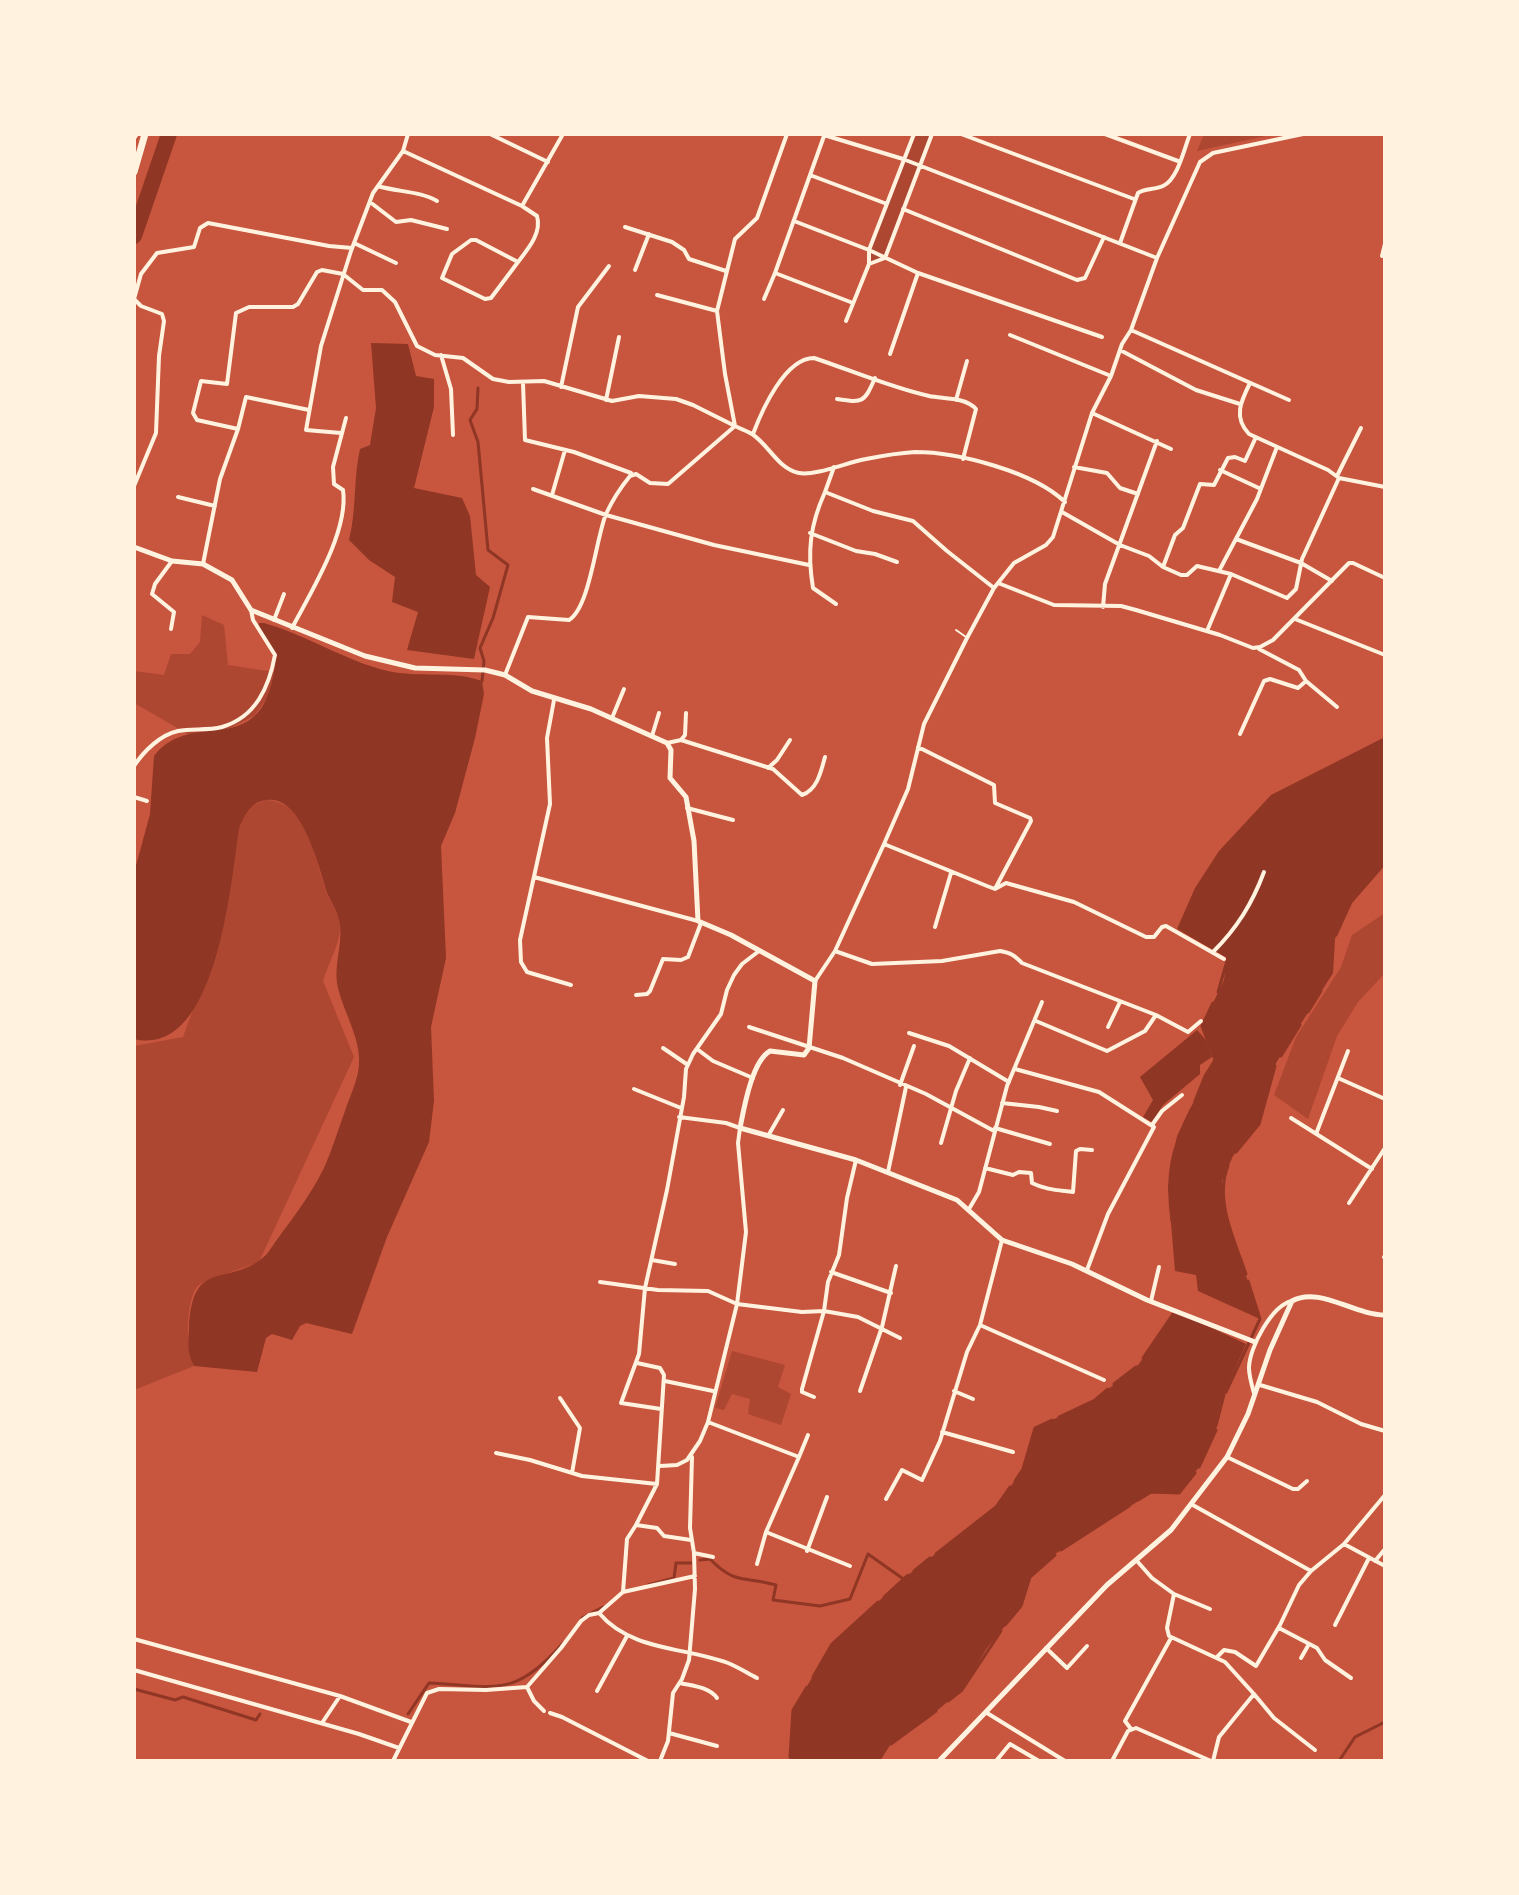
<!DOCTYPE html>
<style>
body{margin:0}
#map{position:relative;width:1519px;height:1895px;overflow:hidden;background:#c8553d;font-family:"Varela Round",sans-serif}
canvas{display:block}
.frame{position:absolute;inset:0;border:136px solid #fff3e0;pointer-events:none}
</style>
<div id="map">
<canvas width="1519" height="1895"></canvas>
<div class="frame"></div>
</div>
<script>
const c = document.querySelector('canvas').getContext('2d');
c.lineJoin = 'round';
function paint(path, color) { c.fillStyle = color; c.fill(path, 'evenodd'); }
function strokePath(path, color, width, dash) { c.strokeStyle = color; c.lineWidth = width; c.lineCap = dash ? 'butt' : 'round'; c.setLineDash(dash || []); c.stroke(path); }
const green = new Path2D(`
 M914,134h18l-47,124 -16,6v-14z
 M1204,134h71l-78,17z
 M202,615l22,10 4,40 46,7 -5,23 -15,21 -30,15 -36,3 -54,-31v-32l30,4 7,-21h19l10,-12z
 M265,800c45,0 50,66 64,98 4,9 12,18 11,29 0,16 -12,38 -17,54l31,76 -95,205 -50,18c-5,2 -8,3 -12,7 -11,13 -12,65 -3,79l-60,24v-344l49,-9 39,-107 17,-101c6,-15 11,-23 26,-29z
 M1385,913v60l-27,29 -21,34 -29,83 -34,-24 22,-58 45,-70 11,-32z
 M732,1351l53,14 -7,22 13,7 -10,31 -33,-11 2,-15 -18,-5 -8,16 -9,-2z`);
const water = new Path2D(`
 M371,343l37,1 8,32 18,3v28l-20,81 48,10 8,18 6,59 14,12 -16,72 -67,-9 11,-38 -26,-10 3,-25 -26,-17 -20,-20c8,-32 4,-60 11,-91l10,-4 6,-37z
 M264,623c43,12 81,38 124,48 31,7 64,-1 94,10l2,13 -9,44 -20,75 -14,33 5,112 -15,69 3,74 -5,41 -42,95 -35,97 -46,-11 -6,3 -8,14 -20,-6 -6,4 -9,34 -63,-6c-7,-12 -6,-24 -5,-37 3,-75 40,-39 78,-75 19,-28 42,-55 57,-86 8,-18 14,-38 21,-57 5,-15 13,-31 14,-46 2,-29 -17,-54 -22,-82 -3,-22 8,-45 1,-67 -2,-7 -7,-14 -10,-21 -9,-26 -25,-101 -62,-95 -15,2 -22,16 -27,29 -8,52 -22,230 -105,210v-166l16,-59 4,-58c40,-52 112,13 122,-100l-18,-29 1,-4z
 M1385,737v126l-34,39 -16,37 -2,34 -57,90 -17,61 -26,32 -11,25 4,33 34,105 -62,-28 -2,-16 -21,-4 -7,-85 9,-50 37,-76 -12,-34 22,-46 3,-22 -50,-29 18,-41 24,-37 52,-56z
 M1197,1030l9,10 6,17 -12,8v9l-37,31 -11,17 -9,-5 10,-17 -13,-23z
 M1173,1314l13,2 60,28 -18,41 -10,39 -15,38 -24,31h-28l-96,61 -25,23 -9,29 -34,42 -25,42 -39,32 -31,20 -12,19h-85l-5,-4 3,-47 39,-66 71,-65 93,-72 27,-38 12,-41 60,-28 44,-36z`);
const stream = new Path2D(`
 M478,388l-1,21 -7,11 8,22 10,108 20,15 -15,53 -13,30 4,13 -2,20
 M1336,935l15,-33 34,-39
 M1218,992l11,-38
 M1308,1012l13,-21
 M1281,1056l19,-31
 M1195,1101l10,-25 10,-16 -13,-34 11,-23
 M1236,1152l23,-28 16,-58
 M1228,1166c-14,34 7,75 18,108
 M1175,1220l-3,1c-6,-46 -1,-72 20,-113
 M1143,1358l30,-44 7,1
 M1114,1384l22,-17
 M1226,1392l34,-73 -12,-38
 M1059,1417l36,-17 13,-11
 M1199,1467l17,-37
 M1015,1481l8,-12 12,-41 17,-8
 M1138,1500l13,-8 28,1 16,-20
 M1061,1550l68,-44
 M936,1554l60,-47 14,-20
 M700,1560l10,-1c25,26 35,17 66,26l-3,15 47,6 30,-7 18,-45 34,24
 M914,1571l16,-13
 M648,1585l26,-7 2,-15h15
 M884,1597l24,-22
 M582,1618l21,-11
 M1005,1625l16,-19 9,-29 25,-22
 M813,1677l19,-33 46,-42
 M134,1689l41,11 8,-3 73,23 4,-6
 M948,1701l14,-11 39,-59
 M408,1714l21,-31c67,3 85,16 134,-40
 M891,1744l45,-33
 M795,1761l-5,-4 3,-47 14,-23
 M1339,1761l16,-24 30,-15`);
const river = new Path2D(`
 M134,236l35,-102`);
const service = new Path2D(`
 M956,630l10,7`);
const minor = new Path2D(`
 M490,134l58,28
 M787,134l-30,84 -22,21 -18,72 8,63 10,52c6,3 12,5 17,8 17,11 26,35 47,39 17,3 49,-11 67,-14 15,-3 33,-6 49,-7 43,0 119,20 150,50
 M961,134l173,65
 M1105,134l73,27
 M824,135l79,24 254,99
 M824,136l-49,137 78,30
 M403,151l119,55 15,10c5,17 -9,33 -19,46
 M810,175l77,29
 M378,186c19,6 42,5 59,15
 M370,202l26,20 15,-2 36,9
 M522,206l41,-72
 M903,209l174,71 8,-2 19,-41
 M794,221l75,29 49,23 184,64
 M625,227l47,15 12,8 5,9 37,12
 M471,240h5l42,22 -27,36 -6,1 -43,-21 10,-24z
 M354,243l42,20
 M1120,243l18,-50c7,-5 16,-3 25,-7 15,-7 21,-37 27,-52
 M1382,256l3,-12
 M885,258l47,-124
 M869,264l16,-6
 M635,270l14,-36
 M657,295l60,16
 M764,299l11,-26
 M846,321l23,-57v-14l45,-116
 M1131,330l158,70
 M1010,335l101,41
 M1120,350l76,40 44,14
 M890,354l28,-81
 M441,355l10,34 2,46
 M523,383l2,57 49,12 57,21
 M1250,383c-9,18 -17,34 -1,51l79,36 11,8 46,9
 M561,387l17,-80 31,-41
 M837,399c26,4 27,4 38,-21
 M606,400l13,-63
 M956,400l11,-39
 M1092,413l79,36
 M238,429l-41,-9 -4,-7 8,-32 26,3 9,-71 13,-6h44l5,-3 19,-32 5,-2 21,4 20,16h19l13,12 22,44 18,9 28,3 30,21 16,3 35,-1 68,20 27,-5 37,3 17,6 42,21 -67,58 -18,-1 -14,-9 -6,2c-9,11 -18,25 -24,38 -10,24 -16,93 -37,106l-41,-3 -23,58
 M341,433l-35,-3 15,-84 30,-95 22,-58 30,-42 5,-17
 M753,434c9,-24 32,-76 61,-76 36,12 78,30 115,38 15,3 36,1 47,13l-13,50
 M834,467l-9,25 48,19 40,10 34,30 47,37
 M1074,467l33,6 13,15 18,6
 M1220,470l41,19
 M1337,476l24,-48
 M134,486l22,-53 3,-77 5,-35 -2,-7 -21,-8 -7,-7 7,-25 16,-21 37,-6 6,-19 8,-5 121,23 23,2
 M533,489l73,26 108,30 95,20
 M825,492c-15,33 -18,60 -12,96l23,16
 M552,495l13,-45
 M178,497l37,9
 M1062,512l58,33 29,11 14,11 18,8h6l10,-9 34,8 56,24 9,-9 6,-30 37,-81
 M810,533l46,18 19,3 22,8
 M1236,539l65,24 31,18
 M203,564l17,-85 18,-50 8,-32 63,13
 M1163,567l12,-32 8,-7 17,-44 14,1 14,-27 7,-1 10,4 11,-24
 M1219,571l38,-72 20,-52
 M998,583l56,22 67,1 15,4 84,25 33,13 7,-1 13,-7 76,-77h4l32,15
 M1103,607l2,-23 52,-143
 M1295,619l90,36
 M274,620l10,-26
 M292,628c19,-36 57,-97 51,-138l-9,-6 -1,-17 13,-49
 M171,629l3,-17 -22,-18 3,-10 17,-23
 M1207,631l24,-57
 M1306,681l31,26
 M554,700l-7,38 3,66 -30,136 1,22 6,10 44,13
 M612,718l12,-29
 M1240,734l24,-53 6,-2 28,9 8,-7 -7,-11 -40,-21
 M652,736l7,-23
 M681,740l92,29 29,26c15,-5 19,-23 23,-38
 M667,743l14,-3 4,-5 1,-22
 M918,747l76,38 1,18 35,15 1,3 -35,66
 M134,766c10,-15 26,-31 44,-35 14,-3 29,0 44,-4 34,-10 47,-40 53,-72l-22,-35 -2,-10
 M768,768l9,-8 13,-20
 M134,797l13,4
 M687,808l46,12
 M884,844l103,42 8,3 11,-6 68,19 72,35h8l8,-10 4,-1 58,33
 M534,877l164,44
 M935,927l16,-54
 M835,951l37,13 70,-3 58,-10c11,2 14,4 22,12l134,52 32,17 13,-11
 M1213,952c24,-24 39,-48 51,-80
 M815,981l20,-30 49,-107 24,-55 16,-65 43,-86 27,-50 20,-25 32,-18 7,-8 39,-124 19,-37 11,-32 9,-14 26,-72 43,-96 13,-9 90,-19
 M636,995l11,-1 3,-3 13,-32 18,1 7,-3 13,-34
 M1036,1021l71,30 38,-20 11,-16
 M749,1027l94,31 83,36 68,37
 M1108,1027l12,-25
 M909,1033l40,13 60,36
 M663,1048l25,17
 M697,1049l16,12 40,17
 M1015,1069l84,23 55,35 -46,87 -21,56
 M1338,1078l47,21
 M900,1085l14,-39
 M634,1089l47,19
 M1002,1103l37,4 18,4
 M1291,1118l81,51
 M1152,1125l10,-14 20,-16
 M995,1128l55,16
 M1316,1134l32,-83
 M768,1136l15,-26
 M941,1143l15,-52 14,-33
 M985,1168l28,7 6,-3 12,1 1,10c14,7 26,7 41,9l3,-41 4,-2 12,1
 M888,1172l18,-85
 M1349,1203l36,-55
 M969,1209l10,-17 28,-106 35,-84
 M1384,1257l1,1
 M652,1260l23,4
 M831,1272l60,21
 M600,1282l58,8 50,1 29,13 65,8 22,-1 34,6 42,21
 M1151,1301l8,-34
 M980,1325l124,55
 M665,1381l48,10
 M1260,1385l57,17 44,22 24,7
 M860,1391l22,-64 14,-61
 M954,1391l19,8
 M1254,1393c-2,-7 -5,-17 -5,-25 0,-20 23,-63 43,-67
 M814,1397l-12,-5v-3l22,-78 4,-29 11,-27 8,-57 9,-38
 M560,1398l20,30 -8,45
 M661,1409l-40,-6 18,-49 6,-66 22,-98 17,-93 2,-28 7,-15 28,-40 6,-24 7,-15 8,-11 17,-13
 M708,1422l91,35 -33,75 84,34
 M942,1432l71,20
 M496,1453l34,7 52,16 75,8
 M799,1457l9,-22
 M1227,1457l66,32h5l9,-8
 M660,1466l17,-1 10,-5 13,-19 8,-19 29,-118 9,-72 -8,-89 2,-15 -14,-5 -47,-6
 M886,1499l16,-29 20,10 18,-39 27,-89 13,-27 22,-85
 M1191,1504l120,67
 M636,1525l21,-41 7,-109 -4,-7 -23,-5
 M1344,1544l41,22
 M807,1551l20,-54
 M694,1553l19,4
 M1137,1561l15,17 22,16 -7,34 2,8 56,26 29,32 -35,43 -6,24
 M1375,1561l10,-12
 M757,1564l9,-32
 M623,1592l4,-53 9,-14 21,3 7,8 27,4
 M1174,1594l36,15
 M599,1613c32,38 86,34 129,50 10,4 19,10 29,15
 M1335,1625l34,-67
 M1279,1628l38,20 8,12 26,18
 M134,1639l206,57 71,26
 M1046,1648l21,20 20,-22
 M1217,1657l7,-7 11,2 21,14 24,-41 19,-40 12,-14 33,-27 41,-49
 M1301,1658l8,-14
 M134,1670l225,64 40,14
 M680,1683c13,3 29,4 37,15
 M527,1687l7,14 10,10
 M597,1691l30,-55
 M1254,1694l20,24 41,32
 M550,1713l12,4 86,44
 M987,1713l78,48
 M322,1723l18,-27
 M1131,1729l-6,-8 46,-83
 M669,1733l48,13
 M393,1761l34,-68 12,-4 47,1 41,-3 34,-39 20,-27 8,-6 10,-2 24,-21 72,-16
 M660,1761l8,-20 5,-48 9,-14 7,-19 6,-71 -1,-36 -4,-25 2,-71
 M996,1761l14,-17 29,17
 M1112,1761l16,-30 8,-3 75,33`);
const tertiary = new Path2D(`
 M134,547l38,14 31,3 29,16 19,30 114,46 50,12 70,2 20,5 27,16 59,18 76,34 4,7 -1,28 16,19 8,44 4,80 33,14 84,46 -6,67 -5,7 -34,-4c-18,10 -26,57 -30,77l116,32 101,40 45,40 70,24 75,36 108,42
 M939,1761l168,-176 64,-55 56,-73 21,-43 22,-64 22,-49c27,-15 62,14 93,14`);
const trunk = new Path2D(`
 M134,136l1,-2
 M134,172l11,-38`);
paint(green, '#ae4732');
paint(water, '#8f3625');
strokePath(stream, '#8f3625', 3);
strokePath(river, '#8f3625', 16);
strokePath(service, '#fff3e0', 2);
strokePath(minor, '#fff3e0', 4);
strokePath(tertiary, '#fff3e0', 5);
strokePath(trunk, '#fff3e0', 7);
</script>
